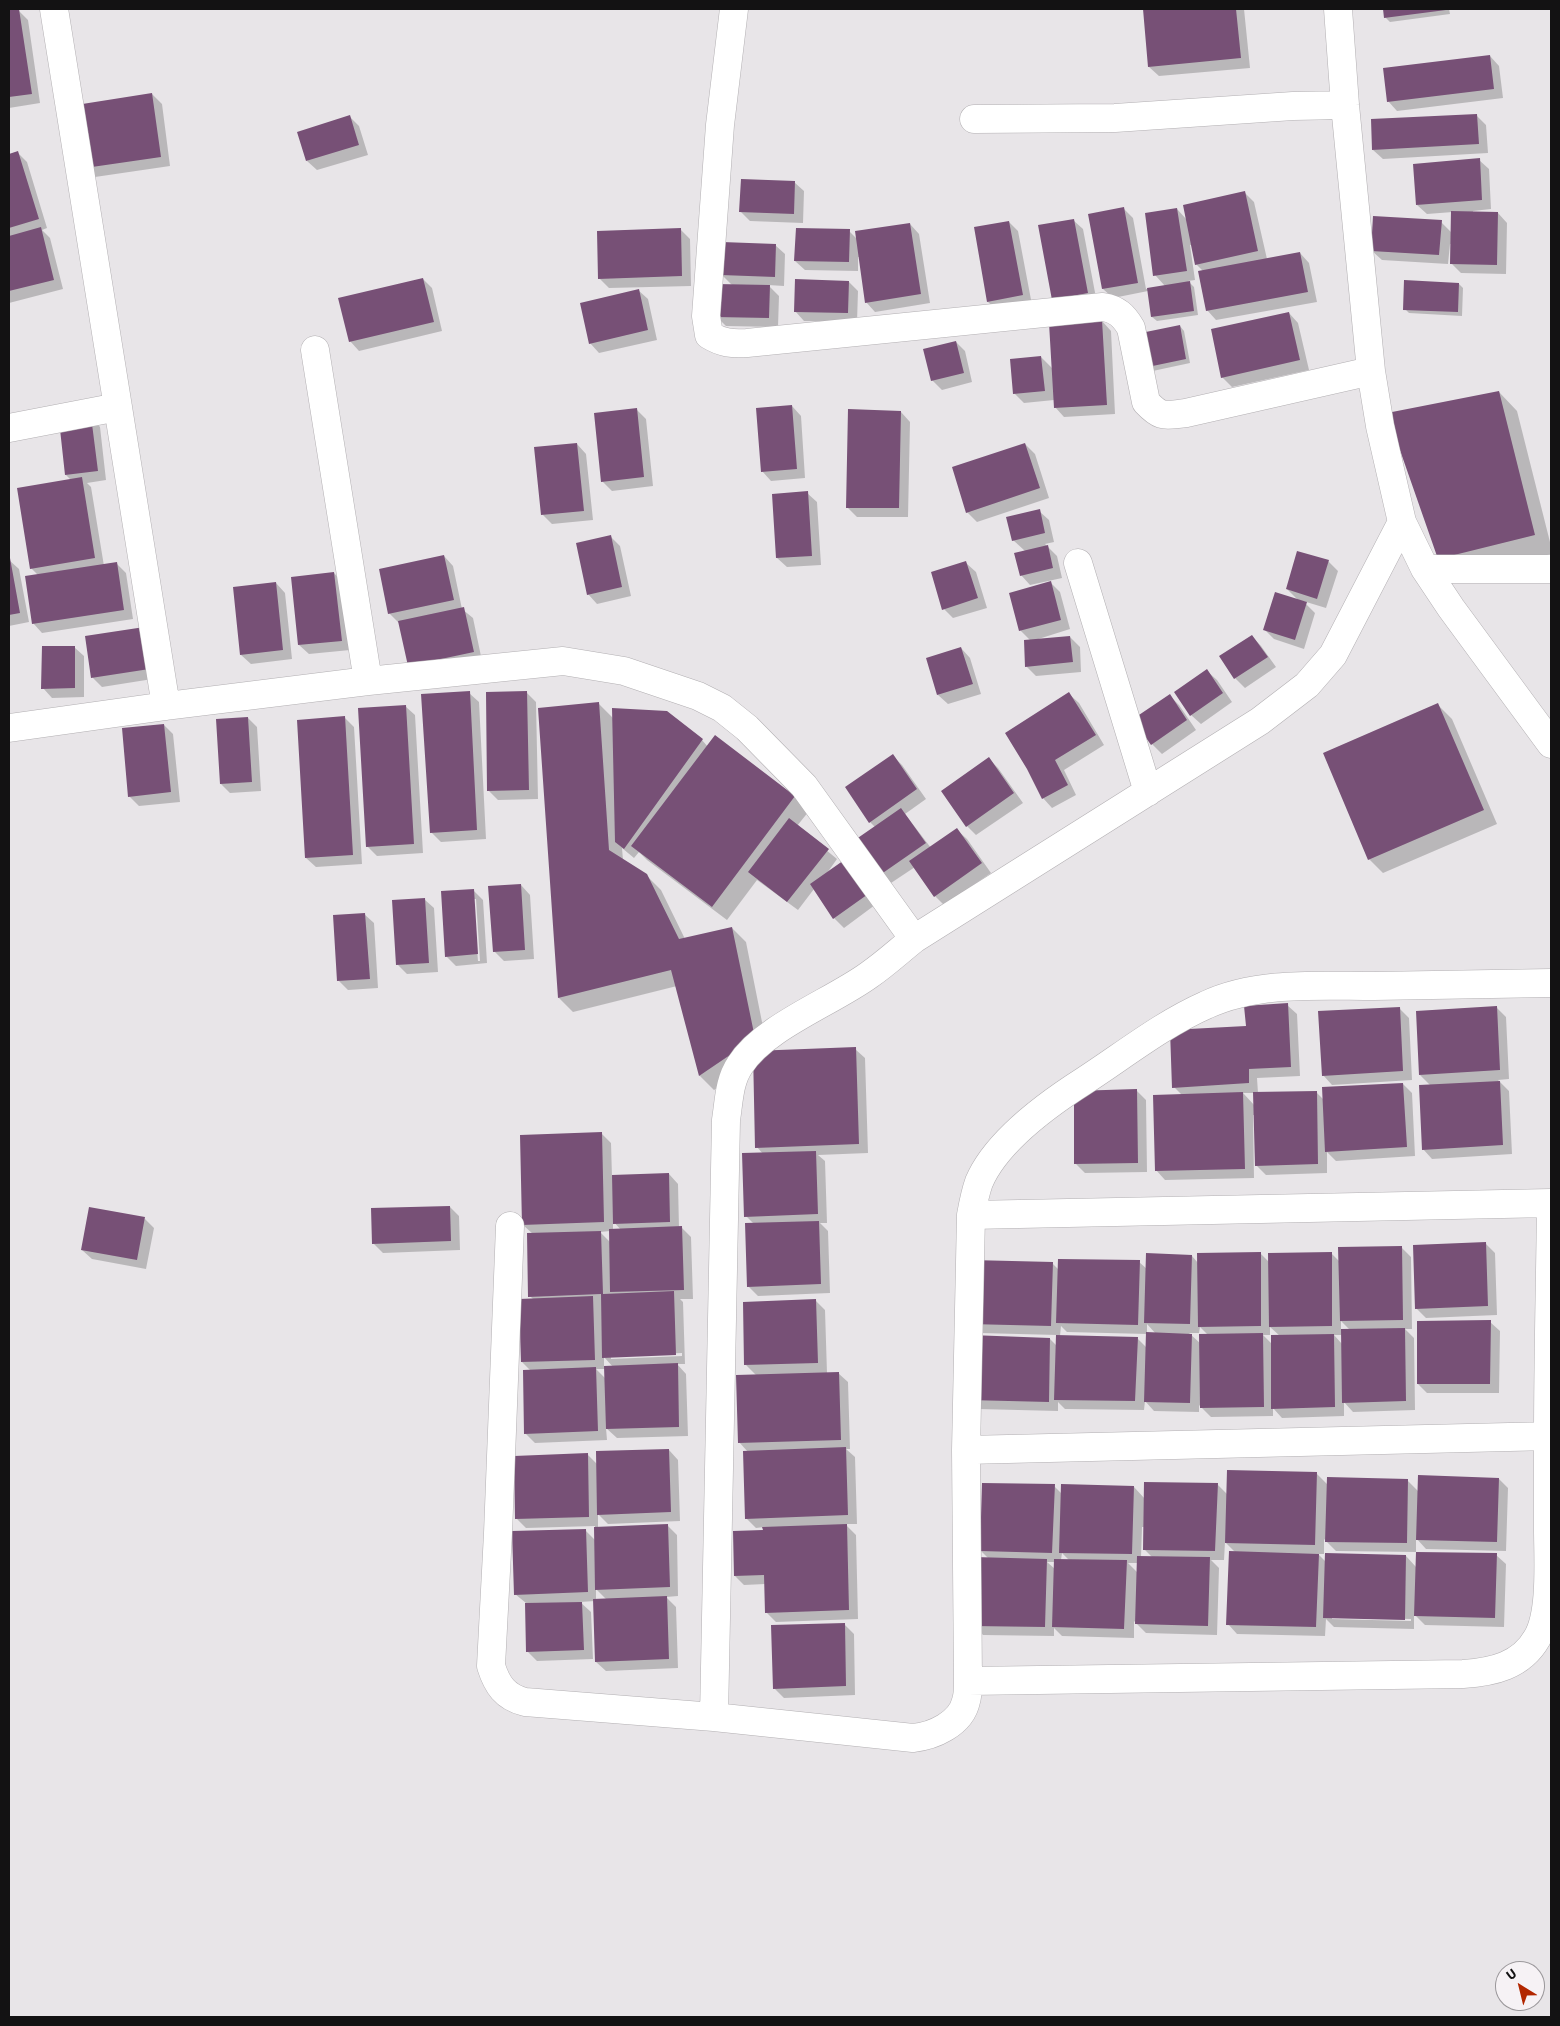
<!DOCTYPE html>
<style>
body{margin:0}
#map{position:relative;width:1560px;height:2026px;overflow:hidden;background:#e8e5e8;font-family:"Source Sans 3",sans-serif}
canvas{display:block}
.frame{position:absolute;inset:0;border:10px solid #131213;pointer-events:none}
.north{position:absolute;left:1495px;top:1961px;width:50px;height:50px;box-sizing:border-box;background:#f6f2f5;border:1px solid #9b989b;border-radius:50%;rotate:324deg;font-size:14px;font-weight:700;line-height:20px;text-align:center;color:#131213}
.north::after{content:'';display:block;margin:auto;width:18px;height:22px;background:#b22700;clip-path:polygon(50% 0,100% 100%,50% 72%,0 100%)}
</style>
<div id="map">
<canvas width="1560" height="2026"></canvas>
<div class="frame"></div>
<div class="north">U</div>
</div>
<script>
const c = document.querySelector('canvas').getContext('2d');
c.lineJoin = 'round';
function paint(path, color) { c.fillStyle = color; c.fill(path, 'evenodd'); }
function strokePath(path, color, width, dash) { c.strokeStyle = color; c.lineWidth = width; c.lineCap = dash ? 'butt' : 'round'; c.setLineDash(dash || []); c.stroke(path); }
const shadow = new Path2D(`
 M1144,9h100l6,59 -91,8 -10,-9z
 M1384,9h65l1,5 -60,8 -5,-5z
 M18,10l10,10 12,83 -31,5v-96z
 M1490,56l9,10 4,32 -106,13 -9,-10z
 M152,94l10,10 8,62 -75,11 -9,-10z
 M1477,116l9,9 2,28 -105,6 -10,-9z
 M350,117l9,9 9,29 -51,15 -10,-9z
 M18,153l9,9 20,66 -5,2 8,8 13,51 -54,14v-148z
 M1479,160l10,9 2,40 -18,2v2h25l9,10 -1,51 -45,-1 -9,-9v-20h-2l-2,20 -66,-4 -10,-9 69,-29 11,11 1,-21 -26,2 -10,-9z
 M794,182l10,9 -1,32 -53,-2 -10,-10z
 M1245,193l9,9 13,57 33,-6 9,10 8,39 -101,18 -9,-10 -4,-39 -7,-7 -4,-19h-2l5,35 -7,1 6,6 4,28 -41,6 -5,-4 -4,-26 -35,7 -10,-9 21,-80 9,9 13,71 19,-3 -10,-11 22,-66 10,11z
 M1073,220l10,9 14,74 -35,6z
 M1009,222l9,9 14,74 -34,6 -10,-9z
 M910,224l9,10 11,69 -55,9 -9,-10 -6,-45h-2v14l-53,-1 -10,-9 54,-30 8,8z
 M681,230l9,9 1,47 -82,2 -10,-10z
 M775,245l10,9 -1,32 -16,-1 11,11 -1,31 -52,-1 -10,-10 16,-31 -10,-10z
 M423,279l9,9 10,43 -83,20 -9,-10z
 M849,282l9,9 -1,31 -53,-1 -9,-10z
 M1459,284l4,4 -1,28 -53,-3 -4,-4z
 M638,290l10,9 9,41 -58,13 -9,-10z
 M1289,313l9,10 11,47 -77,17 -10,-10z
 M1102,321l9,10 4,83 -51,3 -9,-10 -1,-7 -30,3 -10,-10 27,-36 12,12z
 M1180,326l4,5 6,32 -42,9z
 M956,342l9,9 7,31 -30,8 -10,-10z
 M1499,392l18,19 34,135v8l-93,23 -19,-19z
 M792,406l9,10 4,62 -34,3 -9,-10z
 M637,410l9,9 7,67 -41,5 -10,-10z
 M901,412l9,10 -2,95h-51l-10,-10z
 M91,417l9,10 6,53 -19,3 4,4 13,79 13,-2 9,9 7,46 -91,14 -9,-10 5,-48 -7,-7 40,-88 -5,-5z
 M577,444l9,10 7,66 -41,4 -9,-9z
 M1025,444l10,10 14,44 -72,24 -10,-10z
 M807,493l10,9 4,63 -34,2 -10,-9z
 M1039,511l10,9 5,22 -9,2 12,12 5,22 -32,7 -9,-10 4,-24 -12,-11z
 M611,537l9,9 11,50 -34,8 -9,-10z
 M444,556l9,10 9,43 11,9 9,43 -63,14 -20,-52 -10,-10z
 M9,560l10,9 10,53 -20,4z
 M1328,561l10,10 -12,37 -23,-7 12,12 -11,36 -30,-10 -9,-9 34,-29 -12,-12z
 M966,563l10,9 11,36 -34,10 -9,-9z
 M334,573l9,10 7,67 -41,4 -10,-9z
 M1050,582l10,10 10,37 -38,12 38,-4 10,10 1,25 -45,4 -10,-10 5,-25 -11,-11z
 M276,583l9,10 7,66 -41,5 -10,-9z
 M1252,636l9,10 15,21 -31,21 -10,-10 -14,-22z
 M86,637l79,40 -63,10 -9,-9z
 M74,647l10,9v41l-32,1 -9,-10z
 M961,648l9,10 11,36 -33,10 -10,-9z
 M1207,671l10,9 15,22 -31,22 -10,-9z
 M469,693l10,9 7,137 -45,3 -10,-10z
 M527,693l9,9 2,97 -40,1 -10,-10z
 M1069,694l10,9 25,42 -40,25 12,25 -24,13 -9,-10z
 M1170,696l9,9 17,25 -34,24 -10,-10z
 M599,704l15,15 88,21 6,7 8,-10 78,60 15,14 -12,15 40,33 -10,14 52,29 -35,26 -10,-10 -20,-29 -16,21 -41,-30 -30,40 -80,-60 -8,-8 -5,6 -12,-10 1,12 23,15 15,15 24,49 47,-11 14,14 22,110 87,-3 10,9 3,95 -50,2 7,6 2,62h-7l8,8 2,62 -72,3 -10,-10 6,-62 -8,-8 17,-62 -6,-7 -2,-85 -41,28 -14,-14 -23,-90 -104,26 -14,-14z
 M1438,705l14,14 45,105 -114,49 -14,-14z
 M405,706l10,9 8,138 -46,3 -10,-10z
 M248,718l9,9 4,64 -31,2 -9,-9z
 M345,718l9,9 8,137 -46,3 -10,-9z
 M164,725l9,9 7,68 -41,4 -10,-10z
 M892,755l10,10 24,34 -21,15 26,34 26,-18 10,9 24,34 -47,32 -9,-9 -20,-29 -27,18 -10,-9 -3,-49 -5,-5z
 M989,759l9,9 25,35 -47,32 -9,-9z
 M521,885l9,10 4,64 -30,2 -10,-10z
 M473,890l10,10 4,63 -31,3 -10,-10zM473,899h3l4,62h-2z
 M424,899l10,9 4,64 -31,2 -9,-9z
 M364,914l10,9 4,65 -30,2 -10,-10z
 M1287,1005l10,9 3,62 -43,2 1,15h59l7,7 79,-16 9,9 3,63 -79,5 -9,-9v21l-61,2 -10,-10 -1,-50h-2l1,63 -89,2 -9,-10 26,-75 -8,-8 73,-60zM1243,1093h12v13z
 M1496,1007l10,10 3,62 -11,1 11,11 3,63 -80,5 -9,-10 8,-63 -11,-11z
 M1399,1008l10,10 3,62 -80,5 -9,-10z
 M1137,1091l9,9 1,72 -62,1 -9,-9z
 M601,1133l10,10 1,34 57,-3 9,10 1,44h3l9,9 2,62h-13l3,3 2,62h-8l9,10 2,62 -71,2 -11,-10 1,12 -72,3 -10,-10 6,-62 -9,-9 11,-63 -3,-3 3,-62 -10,-9zM613,1221l8,9h-8zM610,1231v11l-10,-10zM682,1353v3l-71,3v-3zM604,1357l9,10h-9zM596,1369h9l1,10z
 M450,1207l9,9 1,34 -77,3 -10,-10z
 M145,1219l9,9 -8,41 -54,-10 -10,-9z
 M1486,1244l9,9 2,62 -71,3 -10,-10z
 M1402,1248l9,9 1,72h-7l9,9 1,72 -62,2 -9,-10v14l-62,2 -9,-10v8l-62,1 -12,-12v7l-45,-1 -9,-10 -1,9 -79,-1 -7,-7v9l-80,-2 -9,-9 81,-61 7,7v-11l-77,-2 -10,-9 82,-61 7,7 80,-8 8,7 45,-13 6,7 62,-10 9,9 62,-9 9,9zM1341,1321l9,9h-9zM1147,1324l9,10h-9zM1061,1326l6,6 80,2v14l-10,-10 -77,-2zM1200,1327l8,8 -7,9 -12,-11h10zM1270,1327l10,9 -8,8 -9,-9h7zM1334,1335h8v9z
 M816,1301l9,9 2,63h11l10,9 2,67h-4l9,8 2,67h-12l11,11 2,84 -82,3 -10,-10 -1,-28 -21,1 -9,-9 29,-45v-4l-8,1 -10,-10 2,-66 -9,-10 17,-67 -10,-10z
 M1490,1322l10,9 -1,62h-72l-9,-9z
 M669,1450l9,10 2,61 -72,3 -10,-10v14l69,-3 10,10 1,61 -12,1 10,10 2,61 -72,3 -10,-9 -1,-61 -15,1 11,10 2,47 -56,2 -9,-9 -2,-49 -11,-9 70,-64 10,10v-14l-69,2 -9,-9 70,-65 10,10zM596,1589l11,11h-11z
 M1316,1473l12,12 79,-5 11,11 81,-12 9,9 -2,63 -80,-2 -10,-11v14l-80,-1 -12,-12v15h-6l8,8 80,-6 10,11 80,-12 10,9 -2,63 -79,-2 -11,-11v15l-80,-2 -8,-8 -1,17 -88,-2 -9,-10 8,-71 -11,-11 -1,18h-13l8,8 -2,67 -71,-2 -12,-12v17l-72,-2 -8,-8v8l-71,-1 -9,-10 15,-66 -8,-8 73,-65 8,8 72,-7 11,12 72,-15 11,11zM1142,1527h2v22l8,8h-11zM1062,1553l7,7h-8zM1047,1562h8v7zM1128,1563h10v10zM1332,1617l79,2v2l-79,-2z
 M844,1624l10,10 1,61 -71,3 -10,-10z`);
const building = new Path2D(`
 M19,9l13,85 -23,3v-87z
 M1143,9h93l5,49 -93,9z
 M1383,9h63v1l-62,8z
 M1490,55l4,34 -107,13 -4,-34z
 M152,93l9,64 -76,11 -9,-63z
 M1477,114l2,30 -107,6 -1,-31z
 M350,115l9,30 -53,16 -9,-29z
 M18,151l21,68 -30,9v-74z
 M1480,158l2,42 -66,5 -3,-41z
 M741,179l54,2 -1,33 -55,-2z
 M1245,191l13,60 -63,14 -12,-60z
 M1124,207l14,76 -36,6 -14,-75z
 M1177,208l10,63 -34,5 -8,-63z
 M1451,211l47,1 -1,53 -47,-1z
 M1373,216l69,4 -3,35 -68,-4z
 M1074,219l14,74 -36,7 -14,-75z
 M1009,221l14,74 -36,7 -13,-75z
 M910,223l11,71 -56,9 -10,-72z
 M41,227l13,53 -45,11v-55z
 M681,228l1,48 -84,3 -1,-48z
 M796,228l54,1 -1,33 -55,-1z
 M722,242l54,2 -1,33 -54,-2z
 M1300,252l8,40 -102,19 -8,-40z
 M423,278l11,44 -85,20 -11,-44z
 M795,279l54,2 -1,32 -54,-1z
 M1404,280l55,3 -1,29 -55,-2z
 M1190,281l4,30 -43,6 -4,-29z
 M716,284l54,1 -1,33 -54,-1z
 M639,289l9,41 -59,14 -9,-41z
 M1289,312l11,48 -79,18 -10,-49z
 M1102,320l5,85 -53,3 -5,-85z
 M1180,325l6,34 -43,9 -7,-34z
 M956,341l8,32 -33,8 -8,-32z
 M1041,356l4,35 -32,3 -3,-35z
 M1499,391l36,144 -97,24 -51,-146z
 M792,405l5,64 -36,3 -5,-64z
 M637,408l7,69 -43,5 -7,-69z
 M848,409l53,2 -2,97h-53z
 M91,416l7,55 -33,4 -6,-55z
 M577,443l7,68 -43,4 -7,-68z
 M1025,443l15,45 -74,25 -14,-46z
 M82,477l13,81 -65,11 -13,-81z
 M808,491l4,65 -36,2 -4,-64z
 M1040,509l5,24 -33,8 -6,-24z
 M611,535l11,52 -35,8 -11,-52z
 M1048,545l5,23 -33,8 -6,-23z
 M1297,551l32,9 -12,39 -31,-10z
 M444,555l10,45 -66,14 -9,-45z
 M10,558l10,55 -11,2v-56z
 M966,561l12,37 -36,12 -11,-38z
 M117,562l7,48 -92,14 -7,-48z
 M334,572l8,69 -44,4 -7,-68z
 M1051,581l10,39 -42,11 -10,-38z
 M276,582l7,68 -43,5 -7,-68z
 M1275,592l32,10 -12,38 -32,-10z
 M464,607l10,45 -66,14 -10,-45z
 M151,626l5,42 -65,10 -6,-42z
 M1252,635l16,22 -34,22 -15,-23z
 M1070,636l3,26 -48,5 -1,-27z
 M42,646h33v42l-34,1z
 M961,647l12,37 -36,11 -11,-37z
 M1207,669l16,24 -33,23 -16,-24z
 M470,691l7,139 -47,3 -9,-139z
 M527,691l2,99 -42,1 -1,-99z
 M1069,692l27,43 -41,25 13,25 -26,14 -15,-30 -22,-36z
 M1170,694l17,26 -36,25 -18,-26z
 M599,702l10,148 38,24 32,65 53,-12 23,111 -56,38 -28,-106 -113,28 -20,-290z
 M1438,703l46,107 -116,50 -45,-107z
 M406,705l8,139 -48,3 -8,-139z
 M612,708l55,3 36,28 -79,110 -9,-7z
 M345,716l8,139 -48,3 -8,-138z
 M248,717l4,65 -32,2 -4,-65z
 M164,724l7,68 -43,5 -6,-69z
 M715,735l80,61 -83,111 -81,-61z
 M893,754l24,35 -48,34 -24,-36z
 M989,757l25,36 -48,34 -25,-36z
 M901,808l25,35 -49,34 -25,-35z
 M789,818l40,31 -42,53 -39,-30z
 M957,828l25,35 -48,34 -25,-36z
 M847,858l24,34 -38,27 -23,-35z
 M521,884l4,66 -32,2 -5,-66z
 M474,889l4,65 -33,3 -4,-66z
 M425,898l4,65 -33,2 -4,-65z
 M365,913l5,66 -33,2 -4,-66z
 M1288,1003l3,64 -42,2v14l-77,5 -2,-58 76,-4 -2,-20z
 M1497,1006l3,64 -81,5 -3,-64z
 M1400,1007l3,64 -81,5 -4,-65z
 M856,1047l3,97 -104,4 -2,-97z
 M1500,1081l3,64 -81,5 -3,-65z
 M1403,1083l4,64 -82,5 -3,-65z
 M1137,1089l1,74 -64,1v-73z
 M1317,1091l1,73 -63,2 -2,-74z
 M1243,1092l2,77 -90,2 -2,-76z
 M602,1132l2,90 -82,3 -2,-90z
 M816,1151l2,63 -74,3 -2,-64z
 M669,1173l1,49 -57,2 -1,-49z
 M450,1206l1,35 -79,3 -1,-36z
 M89,1207l56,10 -8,43 -56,-10z
 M819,1221l2,63 -74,3 -2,-64z
 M682,1226l2,64 -74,2 -1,-63z
 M601,1231l2,63 71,-3 2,64 -74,3 -1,-64 -73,3 -1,-64z
 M1486,1242l2,64 -73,3 -2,-64z
 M1402,1246l1,74 -63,1 -2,-74z
 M1261,1252v74l-63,1 -1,-74z
 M1332,1252v74l-63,1 -1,-74z
 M1146,1253l46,2 -2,69 -46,-1z
 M1058,1259l82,1 -2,65 -82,-2z
 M971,1260l82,2 -2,64 -82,-2z
 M593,1296l2,64 -74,2 -2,-63z
 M816,1299l2,64 -74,2 -1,-63z
 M1491,1320l-1,64h-73v-63z
 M1405,1328l1,73 -64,2 -1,-74z
 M1146,1332l46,2 -2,69 -46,-1z
 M1263,1333l1,74 -64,1 -1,-74z
 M1334,1334l1,73 -64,2v-74z
 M970,1335l80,3 -1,64 -81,-2z
 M1056,1335l82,2 -3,64 -81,-1z
 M678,1363l1,64 -73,2 -2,-63z
 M596,1367l2,64 -74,3 -1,-64z
 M839,1372l2,68 -103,3 -2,-68z
 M846,1447l2,68 -103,4 -2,-68z
 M669,1449l2,63 -74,3 -1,-64z
 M588,1453l1,64 -74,2 -1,-63z
 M1227,1470l90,2 -2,73 -90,-2z
 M1418,1475l81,3 -2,64 -81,-2z
 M1327,1477l81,2 -1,64 -82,-1z
 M1144,1482l74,1 -3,68 -72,-1z
 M982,1483l73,1 -3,69 -72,-2z
 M1061,1484l73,2 -2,68 -73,-1z
 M668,1524l2,63 -75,3 -1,-63z
 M847,1524l2,86 -84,3 -1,-38 -30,1 -1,-45 30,-1 -1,-3z
 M586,1529l2,63 -74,3 -2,-64z
 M1229,1551l90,3 -3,73 -90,-2z
 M1416,1552l81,1 -2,65 -81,-2z
 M1325,1553l81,2 -1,65 -82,-2z
 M1137,1556l73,1 -2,69 -73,-2z
 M974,1557l73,2 -2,68 -73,-1z
 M1054,1559l73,1 -3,69 -72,-2z
 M667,1596l2,63 -74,3 -2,-63z
 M582,1602l2,48 -58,2 -1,-49z
 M845,1623l1,63 -73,3 -2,-64z`);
const minor = new Path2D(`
 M54,9l112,697
 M734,9l-14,116 -14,191 3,19c13,8 23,9 38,8l356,-36c14,2 21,9 28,21l15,74c16,17 19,13 40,11l185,-42
 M1338,9l7,96 26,266 9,55 22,96 23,47 26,39 100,136
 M974,119l141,-1 178,-12 52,-1
 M315,350l53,331
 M9,428l109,-21
 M1078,563l70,229
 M1425,569h126
 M9,728l157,-22 202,-25 195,-20 61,10 74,25 24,12 25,20 57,58 110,153
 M971,1215c2,-11 4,-22 8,-33 17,-40 69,-78 105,-101 40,-26 79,-57 122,-76 51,-24 113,-19 168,-19 59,-1 118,-2 177,-3
 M510,1226l-12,307 -7,133c6,19 14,31 34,36l189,15 199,21c20,-2 48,-14 53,-37 2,-6 2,-14 2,-20l-2,-231 5,-235 580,-12
 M966,1450l585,-14
 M968,1681l495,-7c30,-2 58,-8 74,-36 15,-25 11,-80 11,-109 0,-30 0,-60 0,-91 0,-77 2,-154 3,-231
 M714,1717l12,-597c3,-19 3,-39 14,-55 24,-38 92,-63 129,-90 16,-11 30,-24 45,-36l346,-218 47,-36 26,-30 69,-133`);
paint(shadow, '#0003');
paint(building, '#775076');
strokePath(minor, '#b2afb2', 29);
strokePath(minor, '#fff', 28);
</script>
